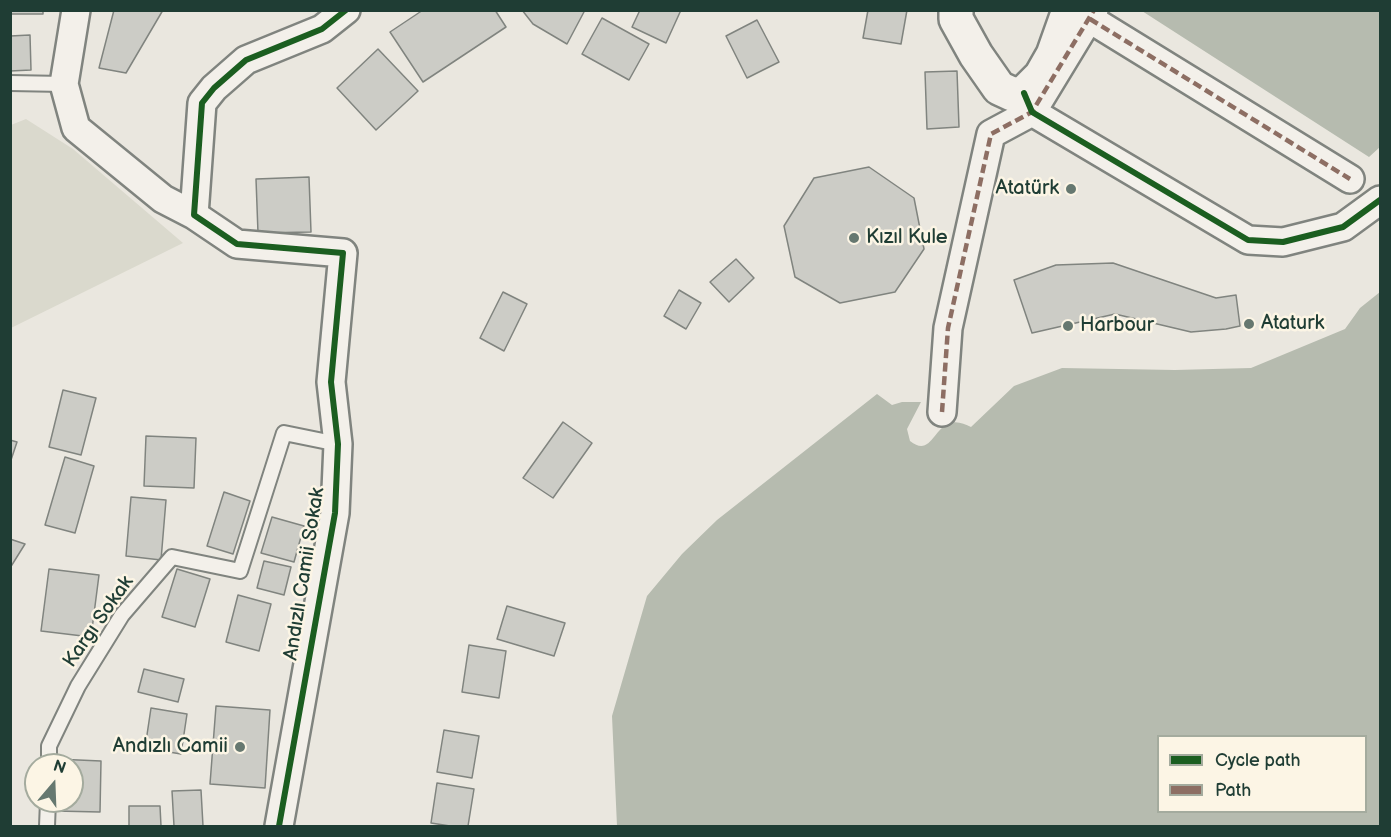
<!DOCTYPE html>
<meta charset="utf-8">
<style>
body{margin:0}
#map{position:relative;width:1391px;height:837px;overflow:hidden;background:#eae7df;font-family:"Balsamiq Sans",sans-serif}
canvas{display:block}
.frame{position:absolute;inset:0;border:12px solid #1f3d34;pointer-events:none}
.legend{position:absolute;left:1157px;top:735px;width:210px;height:78px;box-sizing:border-box;background:#fcf5e5;border:2px solid #a4ab9e;margin:0;padding:8px 10px;list-style:none;font-size:18px;color:#1f3d34}
.legend li{display:flex;align-items:center;gap:12px;height:30px}
.legend b{width:30px;border:2px solid #a4ab9e}
.north{position:absolute;left:24px;top:753px;width:60px;height:60px;box-sizing:border-box;background:#fcf5e5;border:2px solid #a4ab9e;border-radius:50%;rotate:19deg;font-size:16px;font-weight:700;line-height:24px;text-align:center;color:#1f3d34}
.north::after{content:'';display:block;margin:auto;width:21px;height:27px;background:#667870;clip-path:polygon(50% 0,100% 100%,50% 72%,0 100%)}
</style>
<div id="map">
<canvas width="1391" height="837"></canvas>
<div class="frame"></div>
<ul class="legend">
<li><b style="height:8px;background:#1b5e20"></b>Cycle path</li>
<li><b style="height:8px;background:#8d6e63"></b>Path</li>
</ul>
<div class="north">N</div>
</div>
<script>
const c = document.querySelector('canvas').getContext('2d');
c.lineJoin = 'round';
function paint(path, color) { c.fillStyle = color; c.fill(path, 'evenodd'); }
function strokePath(path, color, width, dash) { c.strokeStyle = color; c.lineWidth = width; c.lineCap = dash ? 'butt' : 'round'; c.setLineDash(dash || []); c.stroke(path); }
function label(font, color, halo, rows, align = 'center') {
  c.font = font + ' "Balsamiq Sans",sans-serif'; c.lineWidth = 5; c.setLineDash([]); c.textBaseline = 'middle'; c.strokeStyle = halo; c.fillStyle = color; for (const [text, x, y, turn = 0] of rows) {
    c.save(); c.translate(x, y); c.rotate((+turn || 0) * Math.PI / 180); c.textAlign = isNaN(turn) ? turn : align; if (halo) c.strokeText(text, 0, 0); c.fillText(text, 0, 0); c.restore();
  }
}
const green = new Path2D(`
 M26,119l47,30 110,94 -172,85v-203z`);
const water = new Path2D(`
 M1142,11h238v136l-11,10z
 M1380,292v534h-763l-5,-110 35,-120 35,-42 35,-34 160,-126 15,11 10,-3h19l-14,27 3,12c20,16 23,-11 38,-17 8,-4 16,0 23,3l43,-41 48,-18 113,2 76,-2 94,-39 15,-21zM1158,736h208v76h-208z`);
const building = new Path2D(`
 M10,10h33v4h-33z
 M114,10h49l-37,63 -27,-5z
 M423,10h72l11,17 -83,55 -33,-50z
 M522,10h63l-18,34 -34,-20z
 M640,10h41l-15,33 -34,-16z
 M868,10h39l-6,34 -38,-6z
 M602,18l47,26 -20,36 -47,-26z
 M757,20l22,42 -32,16 -21,-42z
 M30,35l1,35 -21,1v-35z
 M378,49l40,42 -42,39 -39,-42z
 M957,71l2,56 -32,2 -2,-57z
 M869,167l45,31 10,51 -29,43 -55,11 -45,-26 -11,-51 30,-48z
 M309,177l2,55 -53,1 -2,-54z
 M736,259l18,19 -25,24 -19,-20z
 M1113,263l103,35 20,-3 4,31 -14,3 -35,3 -76,-18 -83,19 -18,-53 42,-15z
 M679,290l22,13 -15,26 -22,-13z
 M503,292l24,12 -23,47 -24,-13z
 M63,390l33,8 -15,57 -32,-8z
 M563,422l29,21 -39,55 -30,-20z
 M146,436l50,2 -2,50 -50,-2z
 M10,440l7,2 -7,21z
 M65,457l29,9 -19,67 -30,-8z
 M224,492l26,9 -17,53 -26,-8z
 M131,497l35,3 -5,60 -35,-4z
 M272,517l32,9 -10,36 -33,-9z
 M10,539l15,5 -15,24z
 M264,561l27,6 -7,28 -27,-7z
 M49,569l50,6 -8,62 -50,-6z
 M177,569l33,10 -15,48 -33,-10z
 M238,595l33,9 -12,47 -33,-9z
 M507,606l58,17 -11,33 -57,-17z
 M469,645l37,6 -7,47 -37,-6z
 M144,669l40,10 -6,23 -40,-10z
 M216,706l54,4 -5,78 -55,-4z
 M151,708l36,6 -6,40 -36,-6z
 M444,730l35,6 -7,42 -35,-6z
 M56,759l45,2 -1,51 -45,-1v-10h17v-36h-16z
 M437,783l37,6 -6,37h-18l-19,-3z
 M201,790l2,36h-29l-2,-35z
 M129,806h31l1,20h-32z`);
const lane = new Path2D(`
 M10,83l54,1
 M49,765v-19l29,-60 44,-71 50,-58 68,14 44,-138 54,11
 M47,826l1,-25`);
const street = new Path2D(`
 M76,10l-12,74 12,44 87,71 31,16
 M1090,19l260,160
 M1026,97l6,15 216,128 35,2 60,-15 37,-27
 M942,412l6,-84 43,-194 41,-22 62,-102
 M279,826l56,-313 3,-69 -7,-62 12,-129 -106,-9 -43,-29 8,-112 12,-15 32,-28 76,-31 24,-19`);
const secondary = new Path2D(`
 M956,10v9l20,36 23,33 13,6 12,-1 17,-17 12,-21 16,-45`);
const quiet = new Path2D(`
 M1090,19l260,160
 M942,412l6,-84 43,-194 41,-22 62,-102`);
const cycleway = new Path2D(`
 M1024,93l8,19 216,128 35,2 60,-15 37,-27
 M279,826l56,-313 3,-69 -7,-62 12,-129 -106,-9 -43,-29 8,-112 12,-15 32,-28 76,-31 24,-19`);
const markers = [
 [1071,189,6,"#667870"],
 [854,238,6,"#667870"],
 [1249,324,6,"#667870"],
 [1068,326,6,"#667870"],
 [240,747,6,"#667870"]
];
const poiNames = [
 ["Atatürk",1059,189,"right"],
 ["Kızıl Kule",866,238],
 ["Ataturk",1261,324],
 ["Harbour",1080,326],
 ["Andızlı Camii",228,747,"right"]
];
const streetNames = [
 ["Andızlı Camii Sokak",305,574,-81],
 ["Kargı Sokak",99,622,-55]
];
paint(green, '#dad9cd');
paint(water, '#b6bbaf');
paint(building, '#ccccc6');
strokePath(building, '#80847f', 1.5);
strokePath(lane, '#80847f', 18);
strokePath(street, '#80847f', 32);
strokePath(secondary, '#80847f', 38);
strokePath(lane, '#f3f0ea', 14);
strokePath(street, '#f3f0ea', 27);
strokePath(secondary, '#f3f0ea', 33);
strokePath(quiet, '#8d6e63', 4.5, [9, 4.5]);
strokePath(cycleway, '#1b5e20', 6);
for (const [x, y, r, color] of markers) { const dot = new Path2D(); dot.arc(x, y, r, 0, 2 * Math.PI); c.fillStyle = color; c.fill(dot); strokePath(dot, '#fcf5e5', 2); }
label('20px', '#1f3d34', '#fcf5e5', poiNames, 'left');
label('20px', '#1f3d34', '#fcf5e5', streetNames);
</script>
